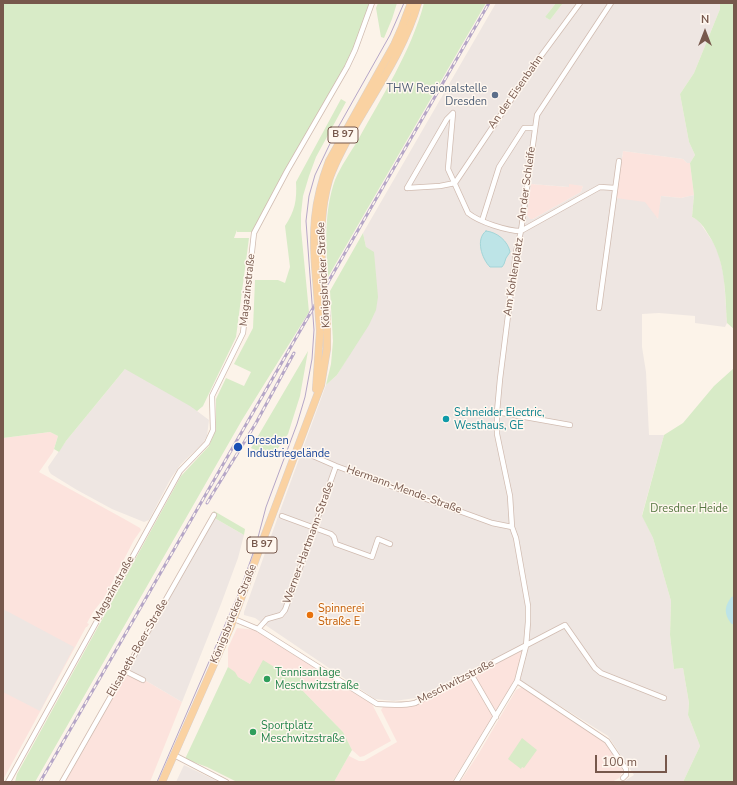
<!DOCTYPE html>
<meta charset="utf-8">
<style>
body{margin:0}
#map{position:relative;width:737px;height:785px;overflow:hidden;background:#fcf3e9;font-family:"Nunito Sans",sans-serif}
canvas{display:block}
.frame{position:absolute;inset:0;border:4px solid #77584c;pointer-events:none}
.north{position:absolute;left:685px;top:12px;width:40px;height:40px;-webkit-text-stroke:3px #fff7ef;paint-order:stroke;rotate:0deg;font-size:11px;font-weight:700;line-height:16px;text-align:center;color:#77584c}
.north::after{content:'';display:block;margin:auto;width:14px;height:18px;background:#77584c;clip-path:polygon(50% 0,100% 100%,50% 72%,0 100%)}
.scale{position:absolute;left:595px;top:755px;width:72px;height:18px;box-sizing:border-box;border:2px solid #77584c;border-top:0;padding-left:5px;font-size:12px;line-height:14px;white-space:nowrap;color:#77584c;-webkit-text-stroke:3px #fff7ef;paint-order:stroke}
</style>
<div id="map">
<canvas width="737" height="785"></canvas>
<div class="frame"></div>
<div class="north">N</div>
<div class="scale">100 m</div>
</div>
<script>
const c = document.querySelector('canvas').getContext('2d');
c.lineJoin = 'round';
function paint(path, color) { c.fillStyle = color; c.fill(path, 'evenodd'); }
function strokePath(path, color, width, dash) { c.strokeStyle = color; c.lineWidth = width; c.lineCap = dash ? 'butt' : 'round'; c.setLineDash(dash || []); c.stroke(path); }
function label(font, color, halo, rows, align = 'center') {
  c.font = font + ' "Nunito Sans",sans-serif'; c.lineWidth = 3; c.setLineDash([]); c.textBaseline = 'middle'; c.strokeStyle = halo; c.fillStyle = color; for (const [text, x, y, turn = 0] of rows) {
    c.save(); c.translate(x, y); c.rotate((+turn || 0) * Math.PI / 180); c.textAlign = isNaN(turn) ? turn : align; if (halo) c.strokeText(text, 0, 0); c.fillText(text, 0, 0); c.restore();
  }
}
const commercial = new Path2D(`
 M623,151l60,8 4,4h3l4,32 -13,3 -20,-2 -2,23 -43,-21z
 M569,183l14,3 -2,6 -48,27h-3l-3,-4 4,-31 37,3z
 M50,432l8,4 -5,16 -14,20 87,48 14,8 1,2 -7,10 -30,58 -11,14 -6,11 2,1 -2,3h-1l-82,151 -1,-340z
 M237,628l20,2 115,74 19,37 -27,15 -4,1 -8,-7 -9,-18 -42,-43 -15,-19 -2,3 -34,11 -12,-7 -3,-4 -7,-6v-19z
 M523,650l-8,30 -24,42 -11,16 -28,44h-118l14,-25 1,-1 10,5h5l33,-19 -16,-32 2,-3 33,-3z
 M126,669l56,33 -32,80h-89l21,-41z
 M522,687l83,55 18,29 -4,7 -7,4h-152l19,-29 37,-63z`);
const industrial = new Path2D(`
 M496,3h60l-11,14 5,3 13,-17h157v6l-26,64 -14,21 9,48 6,13 -5,8h-3l-4,-4 -60,-8 -7,47 29,4 13,17 3,-23 20,2 13,-3 -2,22 6,3 15,22 6,13 5,22 3,46 -2,4 -30,-4v-7l-36,-3 -17,1v33l4,25 3,63h15l-22,80 11,23 18,63 -1,34 4,34 9,-1 6,35 -1,12 12,31 -17,36h-60l11,-7 -26,-39 -89,-56 9,-36 -112,54 -22,3 -19,-2 -120,-81 -11,-3v-3l36,-101 46,-126 11,-10 11,-18 18,-110 -3,-14zM531,184l38,3v-3l14,2 -2,6 -48,27h-3l-3,-4z
 M130,363l73,43 -6,5 12,9 -2,16 -4,7 -22,21 -10,14 -22,42 -5,2 -32,-13 -35,-19 -26,-16 -2,-3 -1,-4 18,-26z
 M211,516l33,19 -6,23 -17,46 -39,98 -56,-33z
 M3,609l71,38 -34,64 -37,-19z
 M184,765l35,17h-43z`);
const green = new Path2D(`
 M3,3h367l-15,45 -9,17 -94,167h-15v-2l-3,8h15l-13,99 -33,69 -6,5 -7,-5 -65,-37 -59,72 -7,11 -5,-3 4,-13 -8,-4 -47,6z
 M378,3h19l-5,16 -8,19 -3,-1 -5,-29z
 M424,3h62l-158,274c-2,-33 -4,-66 7,-97 6,-14 15,-27 23,-40 24,-44 53,-88 66,-137z
 M556,3h7l-13,17 -5,-3z
 M720,3h14v326l-7,-6c-2,-31 -1,-62 -19,-89 -4,-7 -8,-13 -16,-17l2,-22 -4,-32 5,-8 -6,-13 -9,-48 14,-21 26,-64z
 M341,99l5,3 -30,55 -7,19 -6,20 -2,18v15l8,83 -67,108 -207,362h-20l2,-8 164,-298 28,-30 7,-17v-30l10,-21 18,8 7,-14 -17,-8 19,-36 2,-48h23l7,3 5,-16 -5,-41c10,-15 12,-26 11,-44z
 M363,233l3,14 8,5 4,45 -2,13 -7,15 -32,50 -11,10 5,-21 2,-23 -3,-50z
 M308,351l-8,45 -12,38 -17,24 -20,-10z
 M734,368v414h-51l17,-36 -12,-31 1,-12 -6,-35 -9,1 -4,-34 1,-34 -18,-63 -11,-22 22,-81 19,-12 31,-37z
 M214,511l31,18 -1,6 -33,-19z
 M263,660l21,13 2,-3 15,8v11l42,43 9,18 -18,32h-97l-30,-15 -22,-8 43,-92 7,5 3,5 12,7z
 M522,738l15,12 -13,18 -2,-1 -1,2 -13,-10z`);
const water = new Path2D(`
 M486,231c11,1 22,10 24,21l-4,6 -2,6 -2,3h-12c-8,-8 -15,-28 -4,-36z`);
const river = new Path2D(`
 M734,601c-5,7 -5,12 0,19`);
const street = new Path2D(`
 M407,188l33,-2 15,-3 80,-119 45,-61
 M407,188l40,-69 6,-6 -5,56 20,44c11,9 39,18 53,18
 M482,221l17,-54 25,-39h11
 M521,231l79,-44 15,1
 M599,308l20,-147
 M497,412l73,13
 M297,449l39,17 156,57 20,4
 M282,516l49,18 3,3 1,4 1,3 36,13 6,-18 12,5
 M234,619l24,10 119,75c13,1 26,2 38,-1l150,-78 30,43 6,5 63,25
 M258,629l9,-10 14,-4 4,-5 51,-144
 M125,671l18,9
 M471,674l25,43
 M517,681l90,60 19,28v6l-3,3
 M174,755l52,27
 M8,782l172,-311 27,-28 6,-13 -1,-34 31,-63 11,-100 33,-62 60,-104 8,-17 17,-47
 M62,782l152,-267
 M456,782l61,-101 9,-35 2,-24v-16l-12,-68 -4,-11 -2,-31 -13,-62v-22l3,-33 16,-127 5,-21 16,-116 74,-112`);
const primary = new Path2D(`
 M322,268c-1,-31 -2,-57 7,-88 6,-18 16,-35 25,-52 23,-40 51,-80 64,-125
 M316,278c-4,-45 -3,-75 13,-117l65,-116 8,-18 9,-24
 M316,389l4,-58
 M162,782l68,-154 91,-243 6,-36v-29`);
const tram = new Path2D(`
 M157,782l83,-192 16,-45 10,-38 31,-83 8,-27 7,-38 2,-29 -8,-109 3,-25 6,-21 21,-44 54,-96 14,-32`);
const rail = new Path2D(`
 M207,503l49,-80 38,-70
 M40,782l449,-779`);
const primaryBridge = new Path2D(`
 M322,268l5,52
 M316,278l4,53`);
const markers = [
 [495,95,4,"#5c6f8a"],
 [446,419,4,"#0f9aa8"],
 [238,447,5,"#1a4fb4"],
 [310,615,4,"#e8710a"],
 [267,679,4,"#2e9e5b"],
 [253,732,4,"#2e9e5b"]
];
const shields = [
 [343,135,30],
 [262,545,30]
];
const shieldNames = [
 ["B 97",343,135],
 ["B 97",262,545]
];
const serviceNames = [
 ["THW Regionalstelle",487,89],
 ["Dresden",487,102]
];
const streetNames = [
 ["An der Eisenbahn",516,92,-55],
 ["An der Schleife",527,184,-82],
 ["Königsbrücker Straße",324,275,-93],
 ["Am Kohlenplatz",514,277,-81],
 ["Magazinstraße",248,290,-84],
 ["Hermann-Mende-Straße",404,490,20],
 ["Werner-Hartmann-Straße",309,543,-70],
 ["Magazinstraße",114,589,-61],
 ["Königsbrücker Straße",234,614,-68],
 ["Elisabeth-Boer-Straße",138,648,-60],
 ["Meschwitzstraße",456,682,-27]
];
const cultureNames = [
 ["Schneider Electric,",454,413],
 ["Westhaus, GE",454,426]
];
const transitNames = [
 ["Dresden",247,441],
 ["Industriegelände",247,454]
];
const parkNames = [
 ["Dresdner Heide",689,509]
];
const foodNames = [
 ["Spinnerei",318,609],
 ["Straße E",318,622]
];
const leisureNames = [
 ["Tennisanlage",275,673],
 ["Meschwitzstraße",275,686],
 ["Sportplatz",261,726],
 ["Meschwitzstraße",261,739]
];
paint(commercial, '#fce3dd');
paint(industrial, '#eee6e2');
paint(green, '#d8ebc7');
paint(water, '#bde4e7');
strokePath(water, '#a3d5d8', 1);
strokePath(river, '#bde4e7', 9);
strokePath(street, '#d1bcb1', 6);
strokePath(primary, '#d9d0cd', 8);
strokePath(street, '#fff', 4.5);
strokePath(primary, '#fad2a2', 7);
strokePath(tram, '#b5a6c7', 1);
strokePath(rail, '#b5a6c7', 3);
strokePath(rail, '#fff7ef', 1.5, [4.5]);
strokePath(primaryBridge, '#d9d0cd', 8, []);
strokePath(primaryBridge, '#fad2a2', 7);
for (const [x, y, r, color] of markers) { const dot = new Path2D(); dot.arc(x, y, r, 0, 2 * Math.PI); c.fillStyle = color; c.fill(dot); strokePath(dot, '#fff7ef', 1.5); }
for (const [x, y, w] of shields) { const box = new Path2D(); box.roundRect(x - w / 2, y - 8, w, 16, 3); c.fillStyle = '#fff7ef'; c.fill(box); strokePath(box, '#77584c', 1); }
label('bold 10px', '#77584c', null, shieldNames);
label('11px', '#4e5e75', '#fff7ef', serviceNames, 'right');
label('11px', '#77584c', '#fff7ef', streetNames);
label('11px', '#0d838f', '#fff7ef', cultureNames, 'left');
label('11px', '#164399', '#fff7ef', transitNames, 'left');
label('11px', '#567741', '#fff7ef', parkNames);
label('11px', '#c56008', '#fff7ef', foodNames, 'left');
label('11px', '#27864d', '#fff7ef', leisureNames, 'left');
</script>
